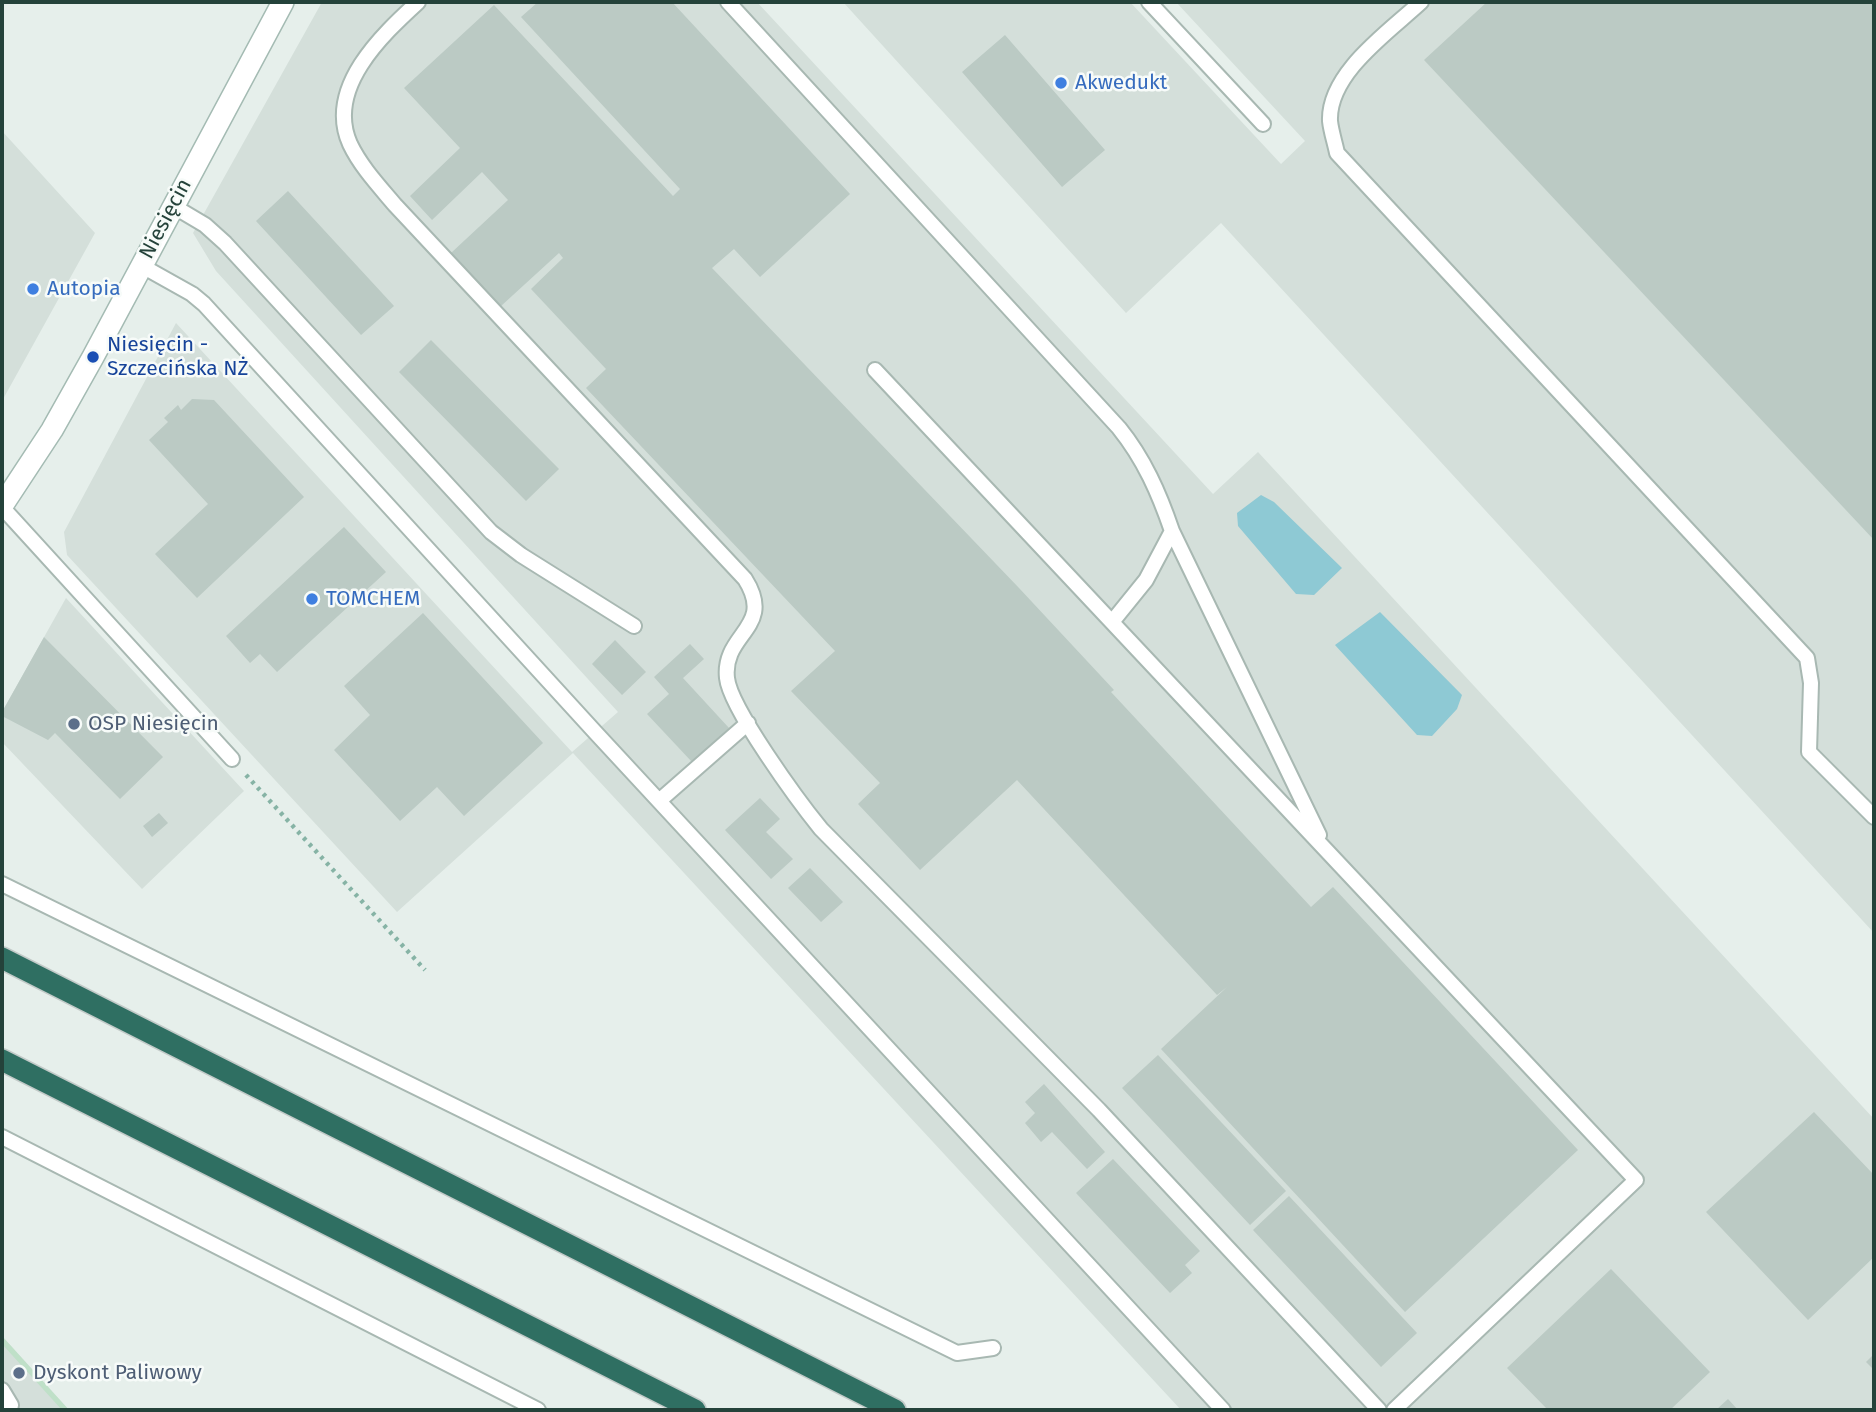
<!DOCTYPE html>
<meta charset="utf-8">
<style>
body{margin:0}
#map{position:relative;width:1876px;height:1412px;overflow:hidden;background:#e6efeb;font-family:"Fira Sans",sans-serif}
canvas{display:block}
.frame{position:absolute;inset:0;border:4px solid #24423a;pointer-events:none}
</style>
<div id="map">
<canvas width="1876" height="1412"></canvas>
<div class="frame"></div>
</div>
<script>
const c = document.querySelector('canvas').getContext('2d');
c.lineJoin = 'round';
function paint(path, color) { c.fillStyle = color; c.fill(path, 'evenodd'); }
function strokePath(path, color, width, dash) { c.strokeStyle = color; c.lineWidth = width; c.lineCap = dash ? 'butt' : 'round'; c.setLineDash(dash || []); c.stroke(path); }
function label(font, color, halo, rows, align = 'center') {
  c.font = font + ' "Fira Sans",sans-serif'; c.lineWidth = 5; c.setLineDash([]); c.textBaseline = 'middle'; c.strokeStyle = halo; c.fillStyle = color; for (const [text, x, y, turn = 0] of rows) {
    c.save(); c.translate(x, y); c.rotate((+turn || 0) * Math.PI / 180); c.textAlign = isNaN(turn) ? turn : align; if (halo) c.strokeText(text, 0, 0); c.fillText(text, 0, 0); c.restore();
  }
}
const built = new Path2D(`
 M322,2h435l456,492 45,-42 616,667v291h-693l-608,-657 -176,159 -330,-357 -3,-23 112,-209 396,429 46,-40 -402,-441 -23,-38z
 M843,2h287l151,162 24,-23 -129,-139h698v931l-653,-710 -95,90z
 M2,131l93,102 -93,168z
 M66,598l178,193 -102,98 -140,-147v-30z
 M2,1336l67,74h-67z`);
const green = new Path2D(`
 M2,1336l67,74h-7l-60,-66z`);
const water = new Path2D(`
 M1261,495l13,7 68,66 -28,27 -18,-1 -58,-68 -1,-13z
 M1380,612l82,83 -5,14 -25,27 -15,-1 -82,-90z`);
const building = new Path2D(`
 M538,2h134l178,192 -90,83 -26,-28 -22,19 307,320 95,102 -3,2 200,215 22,-20 245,263 -173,162 -244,-263 66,-62 -10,8 -200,-215 -97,90 -62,-66 22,-21 -89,-92 44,-40 -249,-263 20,-19 -75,-80 32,-31 -4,-5 -58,53 -50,-53 57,-53 -26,-28 -50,48 -22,-24 50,-48 -56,-60 90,-83 179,191 7,-7 -159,-172z
 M1487,2h387v538l-450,-480z
 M1005,35l100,115 -43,37 -100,-115z
 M288,191l106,115 -33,29 -105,-114z
 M431,340l128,129 -33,32 -127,-129z
 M192,399l22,1 90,97 -107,101 -42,-44 53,-50 -59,-64 19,-18 -4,-4 14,-13 3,5z
 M344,527l42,45 -109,100 -17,-18 -10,9 -24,-27z
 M423,613l120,130 -79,73 -27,-29 -37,34 -66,-71 36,-35 -26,-29z
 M44,637l119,120 -43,42 -65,-66 -7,7 -46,-24v-4z
 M615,640l31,32 -24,23 -30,-31z
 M690,644l14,15 -21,19 46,50 -37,34 -45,-48 22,-20 -15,-17z
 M760,798l20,21 -14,13 27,27 -22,20 -46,-49z
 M159,813l9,10 -16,14 -9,-11z
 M810,868l33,34 -22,20 -33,-34z
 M1158,1055l128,136 -36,34 -128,-137z
 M1044,1084l61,68 -18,17 -35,-37 -11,10 -16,-19 10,-10 -10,-11z
 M1814,1112l60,63v82l-66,63 -102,-108z
 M1113,1159l87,92 -15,14 7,8 -22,20 -94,-100z
 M1289,1196l128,137 -36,34 -128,-137z
 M1611,1269l99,103 -40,38h-122l-41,-42z
 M1874,1354v16l-8,-8z
 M1728,1399l10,11h-22z`);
const path = new Path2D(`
 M246,775l179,195`);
const lane = new Path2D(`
 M418,2c-36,33 -93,86 -68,142 11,23 29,42 45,61l350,374c31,49 -23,54 -18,99 3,30 72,124 94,151l278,281 280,300
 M728,2l391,426c25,31 40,65 53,103l-26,49 -34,42
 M1149,2l114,122
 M1421,2c-31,29 -93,71 -91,119 1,10 5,22 7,32l470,505 4,25 -2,69 65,65
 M173,206l32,19 20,18 266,289 30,23 113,71
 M142,266l50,28 12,10 391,428 628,678
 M875,370l761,810 -242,230
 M2,507l230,252
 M1172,531l147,304
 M659,801l89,-78
 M2,884l955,469 36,-5
 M2,1137l536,273
 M2,1390l9,15 -1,5`);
const secondary = new Path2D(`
 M2,506l50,-76 41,-73 190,-355`);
const highway = new Path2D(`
 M2,958l893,452
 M2,1060l693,350`);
const markers = [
 [1061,83,7,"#3f7fe0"],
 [33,289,7,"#3f7fe0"],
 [93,357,7,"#1a4fb4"],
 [312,599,7,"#3f7fe0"],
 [74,724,7,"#5c6f8a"],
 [19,1373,7,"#5c6f8a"]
];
const shopNames = [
 ["Akwedukt",1075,83],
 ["Autopia",47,289],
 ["TOMCHEM",326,599]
];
const streetNames = [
 ["Niesięcin",166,219,-62]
];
const transitNames = [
 ["Niesięcin -",107,345],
 ["Szczecińska NŻ",107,369]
];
const serviceNames = [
 ["OSP Niesięcin",88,724],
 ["Dyskont Paliwowy",33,1373]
];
paint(built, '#d4dfda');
paint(green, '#bfe0c8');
paint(water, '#8ec9d4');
paint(building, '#bbcac4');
strokePath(lane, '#a8b8b2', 18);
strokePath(secondary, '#a4bbb3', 24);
strokePath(highway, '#c2cac8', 24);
strokePath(path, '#86b3a5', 4.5, [3.5, 5]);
strokePath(lane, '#fff', 14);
strokePath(secondary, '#fff', 21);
strokePath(highway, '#2f6f62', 21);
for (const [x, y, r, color] of markers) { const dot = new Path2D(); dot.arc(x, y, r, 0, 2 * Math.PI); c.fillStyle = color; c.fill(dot); strokePath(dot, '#f7fbf9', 2.5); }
label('21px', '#366cbe', '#f7fbf9', shopNames, 'left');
label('21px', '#24423a', '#f7fbf9', streetNames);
label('21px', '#164399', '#f7fbf9', transitNames, 'left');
label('21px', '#4e5e75', '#f7fbf9', serviceNames, 'left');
</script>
